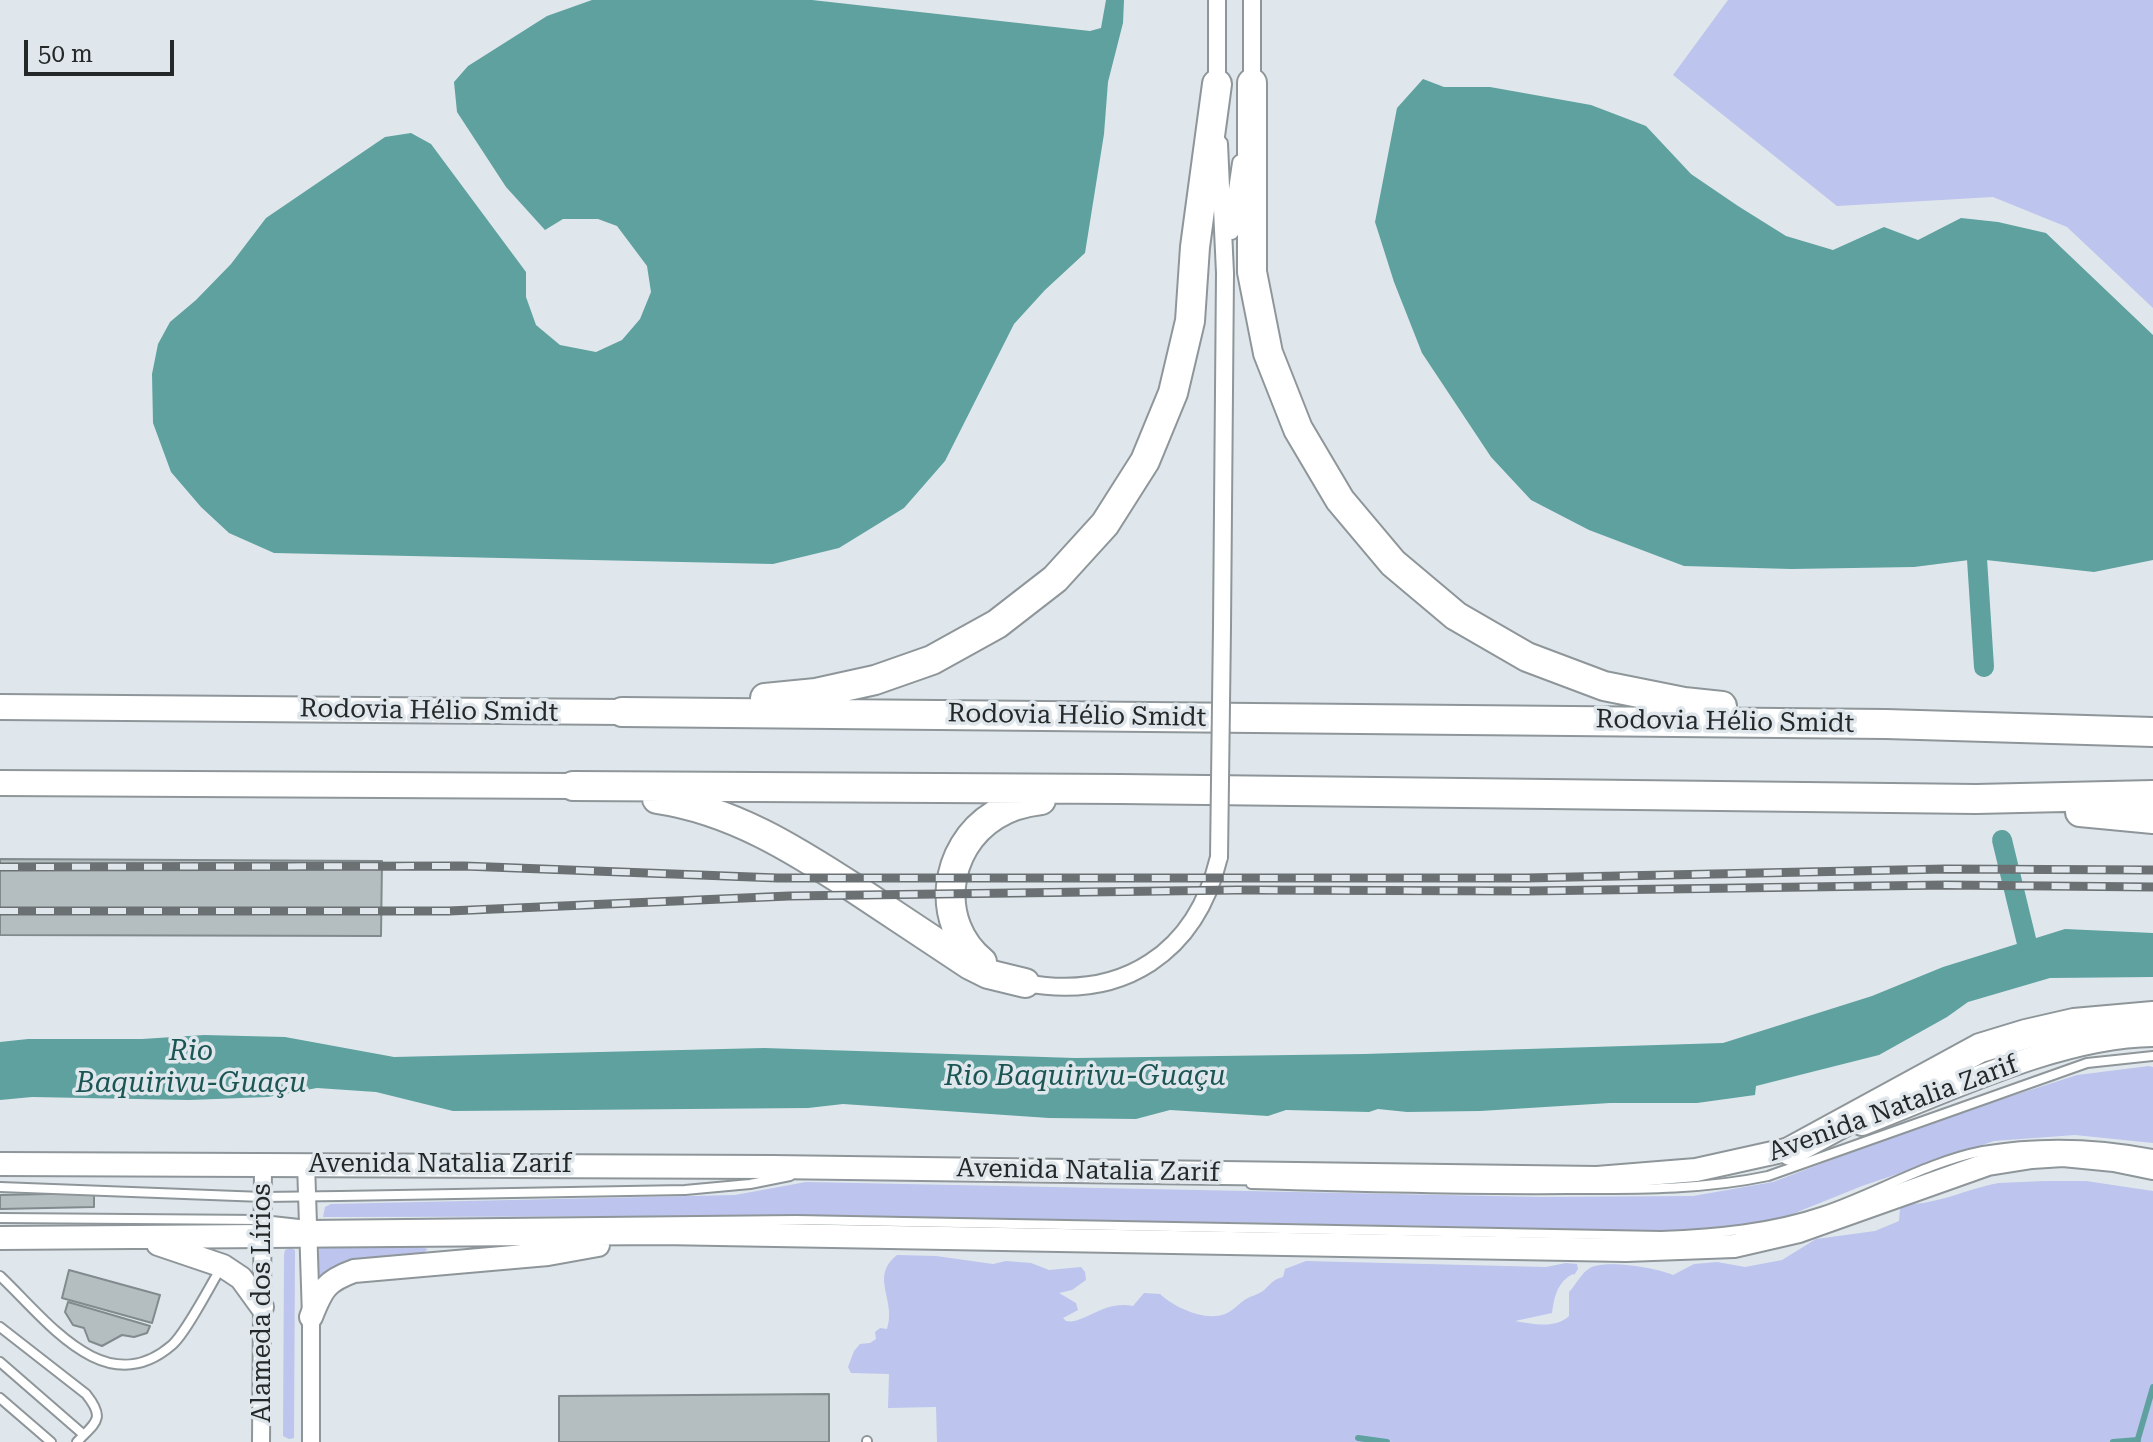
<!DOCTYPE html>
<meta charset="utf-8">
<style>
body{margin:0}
#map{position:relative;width:2153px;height:1442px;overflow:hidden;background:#dfe7ec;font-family:"Roboto Serif",serif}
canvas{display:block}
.scale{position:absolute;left:24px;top:40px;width:150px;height:36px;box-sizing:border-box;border:4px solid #252829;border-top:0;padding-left:10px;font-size:24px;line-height:28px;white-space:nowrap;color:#252829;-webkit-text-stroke:6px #dfe7ec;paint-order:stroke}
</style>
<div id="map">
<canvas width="2153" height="1442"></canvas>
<div class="scale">50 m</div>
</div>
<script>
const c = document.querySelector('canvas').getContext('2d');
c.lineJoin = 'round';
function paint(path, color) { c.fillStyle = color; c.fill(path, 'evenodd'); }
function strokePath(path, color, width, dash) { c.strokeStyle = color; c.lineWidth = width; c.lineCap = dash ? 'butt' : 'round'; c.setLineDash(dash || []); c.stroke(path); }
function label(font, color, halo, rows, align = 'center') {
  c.font = font + ' "Roboto Serif",serif'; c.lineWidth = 7; c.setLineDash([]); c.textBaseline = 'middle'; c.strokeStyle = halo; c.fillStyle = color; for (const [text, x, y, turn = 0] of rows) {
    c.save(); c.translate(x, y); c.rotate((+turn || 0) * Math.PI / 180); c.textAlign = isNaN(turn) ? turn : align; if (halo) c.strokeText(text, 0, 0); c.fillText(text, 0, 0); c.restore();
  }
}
const green = new Path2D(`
 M1728,0h425v308l-86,-81 -74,-30 -156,9 -164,-131z
 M2149,1066l4,1v76l-78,-8 -81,6 -132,45 -77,31 -44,10 -37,3 -65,2 -199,-6 -603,-10 -514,1 2,-10 6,-3 404,-9 71,-13 735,15 152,-1 80,-14 158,-60 146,-47z
 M2044,1181h42l67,10v251h-1216l-1,-35 -48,1 1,-34 -38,-1 -3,-6 6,-16 6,-7 10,-1 6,-4 -1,-7 5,-4 7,1c10,-29 -18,-52 10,-74l39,1 57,8 13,-3 25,2 18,7 32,-3 4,5 1,8 -14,10 -13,3 17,10 2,7 -15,8 3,3c18,4 36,-21 67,-15l11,-13 16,1c14,13 45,28 65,20 8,-3 13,-10 21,-15 5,-3 11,-4 17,-8 7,-6 10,-12 20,-14l2,-8 21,-8 240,6 20,-4 11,1 1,5c-7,11 0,1 -10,8 -12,9 -14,22 -16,36l-37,8c17,3 41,8 54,-5v-24c6,-6 13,-20 21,-24 14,-9 68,0 83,7l21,-11 23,-2 28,5 37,-7 34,-21 59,-8 24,-10 1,-12 6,-6c22,5 69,-17 93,-20 15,-1 31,-1 45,-2z
 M319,1244l97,2 12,3 -6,5c-43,3 -66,1 -103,26z
 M290,1248l5,2 -1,188 -5,1 -6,-3 1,-181 1,-5z`);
const water = new Path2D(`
 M592,0h220l278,31 11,-3 5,-28h18l-1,23 -15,59 -4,52 -19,119 -40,37 -31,34 -69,137 -41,47 -65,40 -66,16 -499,-11 -45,-20 -28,-26 -30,-35 -18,-49 -1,-49 6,-30 12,-22 26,-22 35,-36 35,-46 119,-81 26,-4 20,11 95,128v25l10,28 24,20 36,7 26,-12 18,-21 11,-27 -4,-26 -30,-40 -19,-7h-35l-18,11 -39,-43 -49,-75 -3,-30 14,-16 79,-50z
 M1423,79l21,8h46l101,18 55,21 45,48 47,32 48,30 47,14 51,-23 34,13 43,-22 37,4 48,11 107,102v225l-59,12 -117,-13 -63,8 -123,2 -107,-3 -95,-36 -58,-30 -40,-43 -69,-104 -28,-71 -19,-60 22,-114z
 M2065,929l88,4v44l-103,1 -82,24 -21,15 -68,38 -123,31 -1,9 -58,8h-87l-130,8 -73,1 -29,-3 -9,3 -83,-2 -18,6 -98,-6 -34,9 -87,-1 -206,-14 -35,4 -355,3 -77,-19 -59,-4 -49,9 -79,3 -157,-3 -32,3v-58l28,-3h114l62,-4 81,2 109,20 370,-9 311,10 289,-4 359,-11 149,-47 71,-29z`);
const stream = new Path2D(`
 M1358,1438l29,4
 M2113,1442l25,-2
 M2137,1442l16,-55`);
const canal = new Path2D(`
 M1977,559l7,108
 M2002,840l30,124`);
const building = new Path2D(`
 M0,859l382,2 -1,75 -381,-1z
 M94,1193v14l-94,2v-14z
 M69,1270l91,25 -8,28 -90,-25z
 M68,1302l82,24 -3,7 -13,4 -12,-2 -20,11 -13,-5 -5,-13 -11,-3 -8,-13z
 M829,1394v48h-270v-46z`);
const service = new Path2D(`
 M1251,1184c106,3 212,6 317,5 68,0 134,1 200,-13l319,-113 66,-7
 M0,1187l263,10 77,-1 345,-6 65,-6 40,-8
 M0,1218l263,2 45,5 488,-5 865,16c55,-2 110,-7 163,-25 53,-18 103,-49 159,-60 58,-10 113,-8 170,3
 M0,1276c46,43 105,127 172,69 14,-12 39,-61 50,-79
 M0,1327l86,67c20,25 10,28 -9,48
 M0,1362l84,73
 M0,1398l51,44
 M867,1441v1`);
const minor = new Path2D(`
 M1217,89v-89
 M1252,89v-89
 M1219,144l6,129 -3,354
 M1231,231l10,-68
 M1025,983c98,18 171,-30 194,-126
 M306,1163l5,154v125
 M261,1442l2,-279`);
const secondary = new Path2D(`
 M1862,1124c88,-34 197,-88 291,-89
 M0,1164l772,3 825,11 99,-8 108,-24
 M0,1238l662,-5 964,17 108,-4 65,-15 189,-67 44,-7 31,-2 51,5 39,8
 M158,1244l65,22 18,12 21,29
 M311,1317c11,-28 15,-36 43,-46l194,-17 50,-9`);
const primary = new Path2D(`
 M0,707l622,5
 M0,783l573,3`);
const motorway = new Path2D(`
 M1252,83v189l16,81 30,76 42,71 53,63 63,53 71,41 77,29 80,16 38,4
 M765,698l51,-5 59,-13 57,-20 65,-36 58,-45 50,-55 40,-63 28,-68 17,-72 5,-74 22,-163
 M622,712l1264,12 267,8
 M573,786l548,3 855,10 177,-4
 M657,799c75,11 137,50 200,91 38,25 75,50 113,75l18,9 37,9
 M2080,812l73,7
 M982,962c-48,-39 -39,-115 13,-147 14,-9 29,-13 46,-15
 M1791,1151l189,-103 46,-14 48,-11 79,-7`);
const rail = new Path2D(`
 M0,867l464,-1 314,12h749l418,-9 208,1
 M0,911h449l340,-15 448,-6 291,1 418,-6 207,2`);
const minorBridge = new Path2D(`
 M1219,857l3,-230`);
const streetNames = [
 ["Rodovia Hélio Smidt",429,711,1],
 ["Rodovia Hélio Smidt",1077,716,1],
 ["Rodovia Hélio Smidt",1725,722,1],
 ["Avenida Natalia Zarif",1893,1109,-20],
 ["Avenida Natalia Zarif",440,1164],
 ["Avenida Natalia Zarif",1088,1171,1],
 ["Alameda dos Lírios",262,1303,-90]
];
const waterNames = [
 ["Rio",191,1052],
 ["Baquirivu-Guaçu",191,1084],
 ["Rio Baquirivu-Guaçu",1085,1077]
];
paint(green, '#bdc4ed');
paint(water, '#5ea19f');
strokePath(stream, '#5ea19f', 6);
strokePath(canal, '#5ea19f', 20);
paint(building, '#b4bec0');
strokePath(building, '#818a8d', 2);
strokePath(service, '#8e969a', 12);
strokePath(minor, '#8e969a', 20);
strokePath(secondary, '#8e969a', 26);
strokePath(primary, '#8e969a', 28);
strokePath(motorway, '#8e969a', 32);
strokePath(service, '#fff', 8);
strokePath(minor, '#fff', 16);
strokePath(secondary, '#fff', 22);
strokePath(primary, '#fff', 24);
strokePath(motorway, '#fff', 28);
strokePath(rail, '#6b7073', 9);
strokePath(rail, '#dfe7ec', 6, [18]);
strokePath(minorBridge, '#8e969a', 20, []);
strokePath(minorBridge, '#fff', 16);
label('26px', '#252829', '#dfe7ec', streetNames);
label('italic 28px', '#1b5554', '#dfe7ec', waterNames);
</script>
